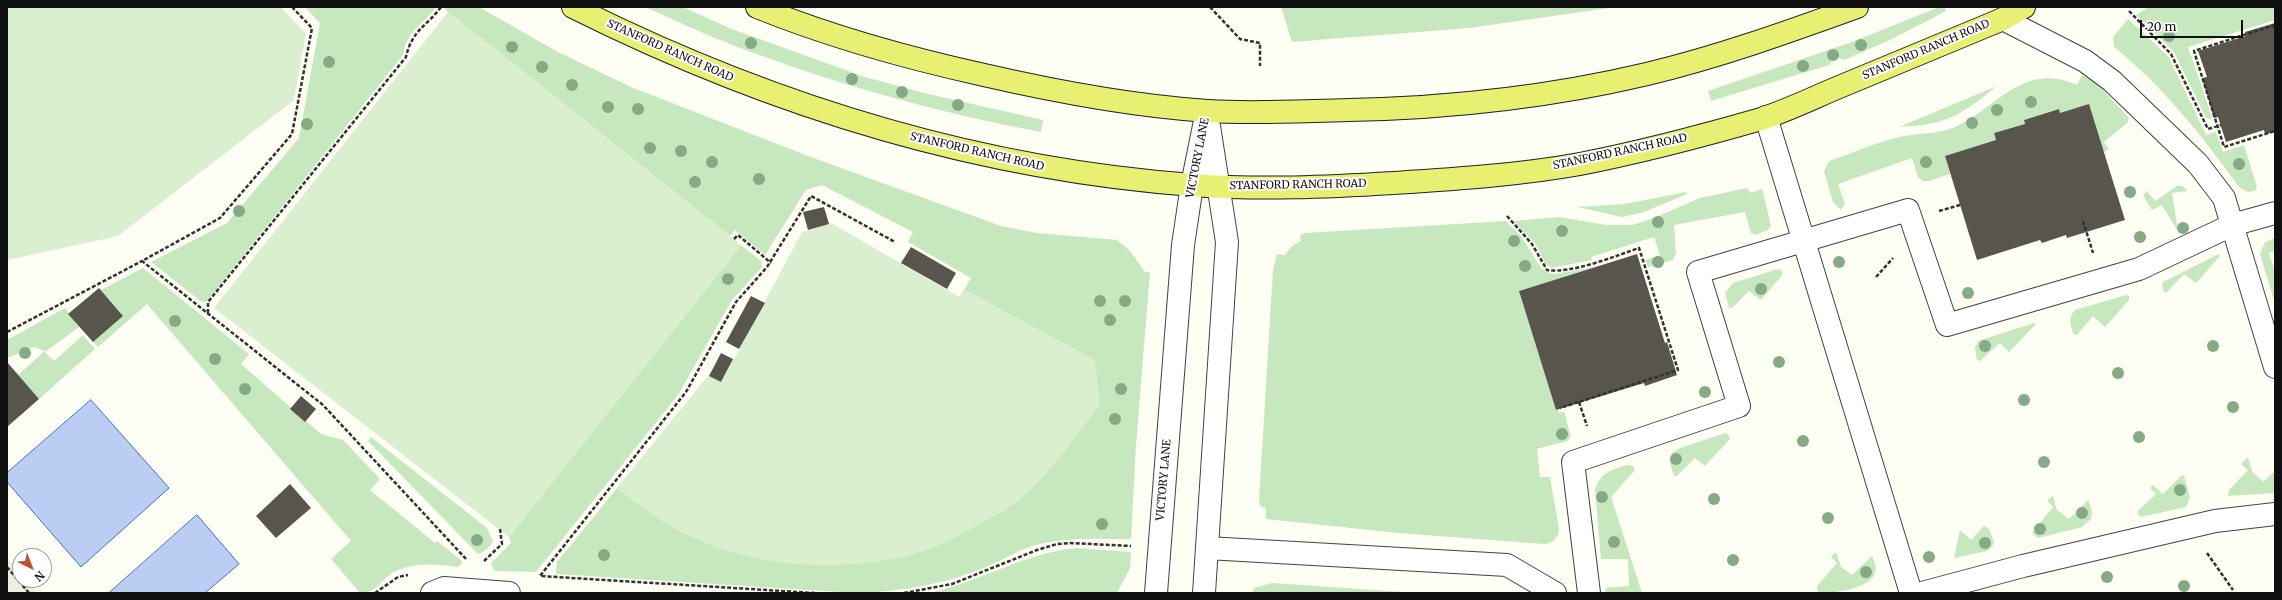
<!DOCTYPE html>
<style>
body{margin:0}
#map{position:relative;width:2282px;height:600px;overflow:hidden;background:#fdfef4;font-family:Merriweather,serif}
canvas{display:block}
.frame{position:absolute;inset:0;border:8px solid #101010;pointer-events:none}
.north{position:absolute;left:12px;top:548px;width:40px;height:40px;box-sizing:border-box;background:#fff;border:1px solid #9f9f9f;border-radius:50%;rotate:137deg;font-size:11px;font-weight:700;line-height:16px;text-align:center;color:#101010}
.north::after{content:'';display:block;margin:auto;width:14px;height:18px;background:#b9532f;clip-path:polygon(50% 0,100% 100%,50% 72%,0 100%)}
.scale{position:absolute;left:2140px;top:20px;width:103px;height:18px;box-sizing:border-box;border:2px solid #101010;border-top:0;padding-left:5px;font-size:12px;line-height:14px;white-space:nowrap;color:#101010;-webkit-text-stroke:3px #fff;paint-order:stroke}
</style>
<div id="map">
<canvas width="2282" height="600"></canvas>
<div class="frame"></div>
<div class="north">N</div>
<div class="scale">20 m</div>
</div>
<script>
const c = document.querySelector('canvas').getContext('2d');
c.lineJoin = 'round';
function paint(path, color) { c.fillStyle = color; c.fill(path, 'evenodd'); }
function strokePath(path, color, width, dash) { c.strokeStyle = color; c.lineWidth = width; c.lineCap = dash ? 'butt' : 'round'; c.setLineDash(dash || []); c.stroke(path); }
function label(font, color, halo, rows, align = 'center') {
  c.font = font + ' Merriweather,serif'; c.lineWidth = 4; c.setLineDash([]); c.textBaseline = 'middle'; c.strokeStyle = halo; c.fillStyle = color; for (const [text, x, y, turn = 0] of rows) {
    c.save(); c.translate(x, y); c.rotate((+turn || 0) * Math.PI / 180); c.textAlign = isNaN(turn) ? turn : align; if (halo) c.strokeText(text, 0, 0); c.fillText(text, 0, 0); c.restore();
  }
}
const green = new Path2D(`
 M305,7h131c-14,19 -29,23 -33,48l-196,246 -4,2 -52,-41 76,-39 72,-85 21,-115z
 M446,7h33l79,45 73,35 177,69 193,70 36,7 80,7 13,11 15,21h5l-14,173 -5,94c-30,0 -61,-2 -91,5 -19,4 -37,16 -56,24 -42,17 -82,23 -127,25l-301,-19 1,-12 152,-187 13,7 11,-23 227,-62 11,-19 -63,-36 5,-10 -91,-47 -16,5 -41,65 -30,-25 -5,6 -282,-224 -3,-3z
 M645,7h38l46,21 136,49 59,16 119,27 -2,12c-98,-18 -194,-45 -287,-79 -37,-13 -73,-30 -109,-46z
 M1281,7h335l-147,21 -177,14z
 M1939,7h5l2,4 -56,29 -46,20 -5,-2 -7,3 -3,4 -118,36 -3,-10 144,-49z
 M2149,7h126v13l-87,27 24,70 -2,2 -4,-1 -32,-66 -38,-37z
 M2128,19l40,37 38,79 10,-3 7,20 21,-7 13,42 -2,4 -7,1 -9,-5c-37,-51 -75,-100 -125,-140l-1,-10z
 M2082,75l15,8 31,34v5l-24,20 5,7 -5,3 -44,-39 -2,-4 -34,11 1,4 -31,9 2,7 -51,16 5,18 -21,7h-6l-5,-4 -6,-19 -74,26 7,20 -4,6 -8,-8 -9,-31 5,-10c24,-8 49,-20 75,-25 17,-3 35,-2 51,-9 43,-19 67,-66 122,-42z
 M1997,86c-38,30 -48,38 -98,41z
 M2177,186h6l4,5 -15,2 5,32 12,-1 -6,7 -7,-3 -14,-23 -10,5 -9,-15 4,-4 8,10z
 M1747,188l4,5 11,-4 9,36 -3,5 -13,5 -4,-2 -6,-21 -71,13 2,28 -3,7 -25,7 -3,-7 15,-5 -6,-18 -63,20 1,3 -41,8 -6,-5 -10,-20 -21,-22 45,-4 47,8h26l22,-7 46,-20z
 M1686,192l1,2 -43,18 -22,5 -45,-10 48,-3z
 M1506,221l15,15 20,32 8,5 6,1 39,-7 -75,24 37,119h2l1,3 5,-2 7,26 -4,4 -30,8 3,28h10l9,52c0,8 -6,14 -14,15l-147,-11 -132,-14v-11l-5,-1 -2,-7 14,-230 4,-16 8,1 7,-9 9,-5 -1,-6 5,-2z
 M2275,238v13l-6,2 6,19v32l-15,-50 5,-12z
 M741,245l20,16 1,6 -30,33 -54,95 -142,177 -40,-1 -3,-2 -2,-6 20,-20 -2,-6z
 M2219,254l1,2 -24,27 -12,-9 -17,18h-3l-2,-7 1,-3z
 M143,268l106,86 -8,10 80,70 22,6 37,39 -10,11 65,53 2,-2 25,20 -1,3 -3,3c-21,-3 -43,-5 -62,4 -15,7 -18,22 -36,22l-29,-34 20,-18 -204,-237 -49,43 -5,-5 30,-26 -22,-26z
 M1778,269l4,2 1,3 -22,26 -12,-9 -17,17h-3l-4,-15 8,-10z
 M2126,295l3,1v4l-24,27 -12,-11 -16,19h-3c-3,-9 -7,-17 1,-25z
 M65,308l14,19 -34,25 9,9 29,-26 12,14 -56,50 -21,-24 27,-24 -11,-4 -27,11v-18z
 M2034,323l2,1 -27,28 -9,-9 -20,18 -3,-1 -2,-12 3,-7z
 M1726,433l4,4 -1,3 -24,26 -10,-8 -18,18h-3l-4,-13 2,-10 8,-5z
 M371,437l116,91 6,14c-5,6 -8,10 -15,12l-110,-113z
 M2248,457l4,14 11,11 12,-11v22l-47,3 1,-6 19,-20 -7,-6z
 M1628,465l5,1 2,4 -24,27 31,96h-38l2,-5 23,-2 -1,-27h-27l-6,-69c5,-17 17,-21 33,-25z
 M2182,475l2,1 6,21 -4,10 -45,10 -3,-3v-3l18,-17 -6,-6 3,-3 10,9z
 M2053,496l4,14 12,9 19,-19 4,11 -1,8 -9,8 -44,11 -6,-5 21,-26 -6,-7z
 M1984,526l5,3 5,13 -2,5 -5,4 -33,7 6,-28 11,10z
 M1077,548l54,4 -1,16 -13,25h-188c51,-11 97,-41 148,-45z
 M1836,552l5,15 11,8 20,-19 4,11 -2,9c-11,14 -40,17 -56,17l-1,-7 20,-23 -6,-6z
 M1272,583l146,10h-165l1,-5z`);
const pitch = new Path2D(`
 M7,7h274l25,27 -12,66 -176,136 -111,24z
 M448,12l293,233 -232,292 -295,-229z
 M831,223l128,74 5,-8 131,71 5,44c-25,35 -50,69 -82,97 -12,10 -29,17 -42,25 -16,9 -32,18 -49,24 -79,26 -182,19 -255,-23 -20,-11 -37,-25 -55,-39l92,-112 13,6 80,-150z`);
const plaza = new Path2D(`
 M7,558l13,14v8h7l11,13h-31z`);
const water = new Path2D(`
 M91,400l78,88 -88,79 -74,-85v-9z
 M197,515l42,49 -34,29h-96z`);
const building = new Path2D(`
 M2275,23v109l-10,2 -1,-4 -38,12 -8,-25 -4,1 -12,-40 5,-1 -9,-26 48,-15 -1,-4z
 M2089,104l36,116 -58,18 -1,-3 -24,8 -2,-3 -63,20 -32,-104 51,-16 -2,-7 31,-9 -1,-4 35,-11 1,4z
 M824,207l5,17 -21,6 -5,-18z
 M911,247l45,26 -9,16 -46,-26z
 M1637,254l28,89 2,-1 10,33 -32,11 -1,-3 -88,27 -37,-119z
 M99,288l24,28 -30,26 -25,-28z
 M751,296l14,7 -26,46 -13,-7z
 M721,353l12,6 -12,23 -12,-6z
 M7,362l32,37 -32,28z
 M301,396l15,13 -11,13 -15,-13z
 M290,484l21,24 -35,30 -20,-22z`);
const path = new Path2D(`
 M292,7l20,21 -20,106 -72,84 -78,43 181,144 144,155
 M1210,7l30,32 20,4v23
 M2129,11l42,43 37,75 13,-4
 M2275,25l-81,26 30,96 51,-16
 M1939,211l21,-6
 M1507,216l25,28 15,26c25,4 68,-14 92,-22l39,122 -118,38
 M2083,221l10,32
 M734,239l4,-4 33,28
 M1876,277l17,-19
 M208,313v-11l198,-245c6,-27 20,-30 35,-50
 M7,332l135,-71
 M1579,402l8,24
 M2207,553l26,37
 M484,561l18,-17 -2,-15
 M7,567l22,26
 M375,593l23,-16 10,-2
 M815,593l-275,-17 146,-184 50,-90 31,-35 44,-71 84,46
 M904,593l48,-9 85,-34 20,-6 13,-1 61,3`);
const minor = new Path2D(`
 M2003,19l82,42 27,20 86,83 26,34 51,169
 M1766,117l145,476
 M1207,548l300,17 48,28
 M432,593l12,-5 65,5
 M1156,593l27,-348 9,-60 15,-74
 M1204,593l23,-351 -18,-116
 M1589,593l-16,-131 166,-56 -41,-134 210,-62 39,115 192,-56 93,-44 43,-12
 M1922,593l101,-27 192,-45 60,-7`);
const major = new Path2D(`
 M573,7c196,98 401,162 620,178 67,5 134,2 201,-2 62,-4 125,-8 186,-19 61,-12 122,-28 181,-45 28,-9 56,-23 83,-34 53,-22 106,-44 159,-66l21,-12
 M757,7c74,30 150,51 227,68 74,17 149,31 224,36 47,3 94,0 141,-1 100,-2 201,-13 298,-36 71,-17 141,-42 210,-67`);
const trees = [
 [2169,36],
 [751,43],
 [1861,45],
 [512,47],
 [1833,55],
 [329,62],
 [1803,66],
 [542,67],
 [852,79],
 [572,85],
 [902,92],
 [2031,102],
 [958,105],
 [608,107],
 [638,109],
 [1997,110],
 [1972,123],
 [307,124],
 [650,148],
 [681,151],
 [712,162],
 [1926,162],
 [2239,164],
 [759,179],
 [695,182],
 [2130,192],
 [239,211],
 [1658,222],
 [2183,228],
 [1562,231],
 [2140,237],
 [1514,241],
 [1658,262],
 [1839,262],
 [1525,266],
 [728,279],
 [1761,289],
 [1968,293],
 [1100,301],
 [1125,301],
 [1110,320],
 [175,321],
 [1985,346],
 [2213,346],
 [25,353],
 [215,359],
 [1779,362],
 [2118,373],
 [245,389],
 [1121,389],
 [1705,392],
 [2024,400],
 [2233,407],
 [1115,419],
 [1562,434],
 [2139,437],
 [1803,441],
 [1676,459],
 [2044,462],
 [2180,490],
 [1602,497],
 [1714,499],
 [2082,513],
 [1828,518],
 [1102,524],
 [2040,529],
 [477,540],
 [1614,542],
 [1985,543],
 [604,555],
 [1929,557],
 [1733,560],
 [1866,572],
 [2107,577],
 [2184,586]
];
const streetNames = [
 ["STANFORD RANCH ROAD",1926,50,-23],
 ["STANFORD RANCH ROAD",670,51,24],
 ["STANFORD RANCH ROAD",977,152,13],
 ["STANFORD RANCH ROAD",1620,152,-12],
 ["VICTORY LANE",1198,158,-79],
 ["STANFORD RANCH ROAD",1298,185,-1],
 ["VICTORY LANE",1164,480,-85]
];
paint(green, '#c7e8be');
paint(pitch, '#daefcf');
paint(plaza, '#efefe1');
paint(water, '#bbcdf3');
strokePath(water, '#466bc6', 1);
paint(building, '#58554d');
strokePath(minor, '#434343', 24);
strokePath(major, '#212121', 24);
strokePath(path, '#323232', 2.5, [4, 2]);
strokePath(minor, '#fff', 22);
strokePath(major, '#e8f071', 22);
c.fillStyle = '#85aa85';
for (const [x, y] of trees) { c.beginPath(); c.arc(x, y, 6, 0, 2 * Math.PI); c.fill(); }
label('11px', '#101010', '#fff', streetNames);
</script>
